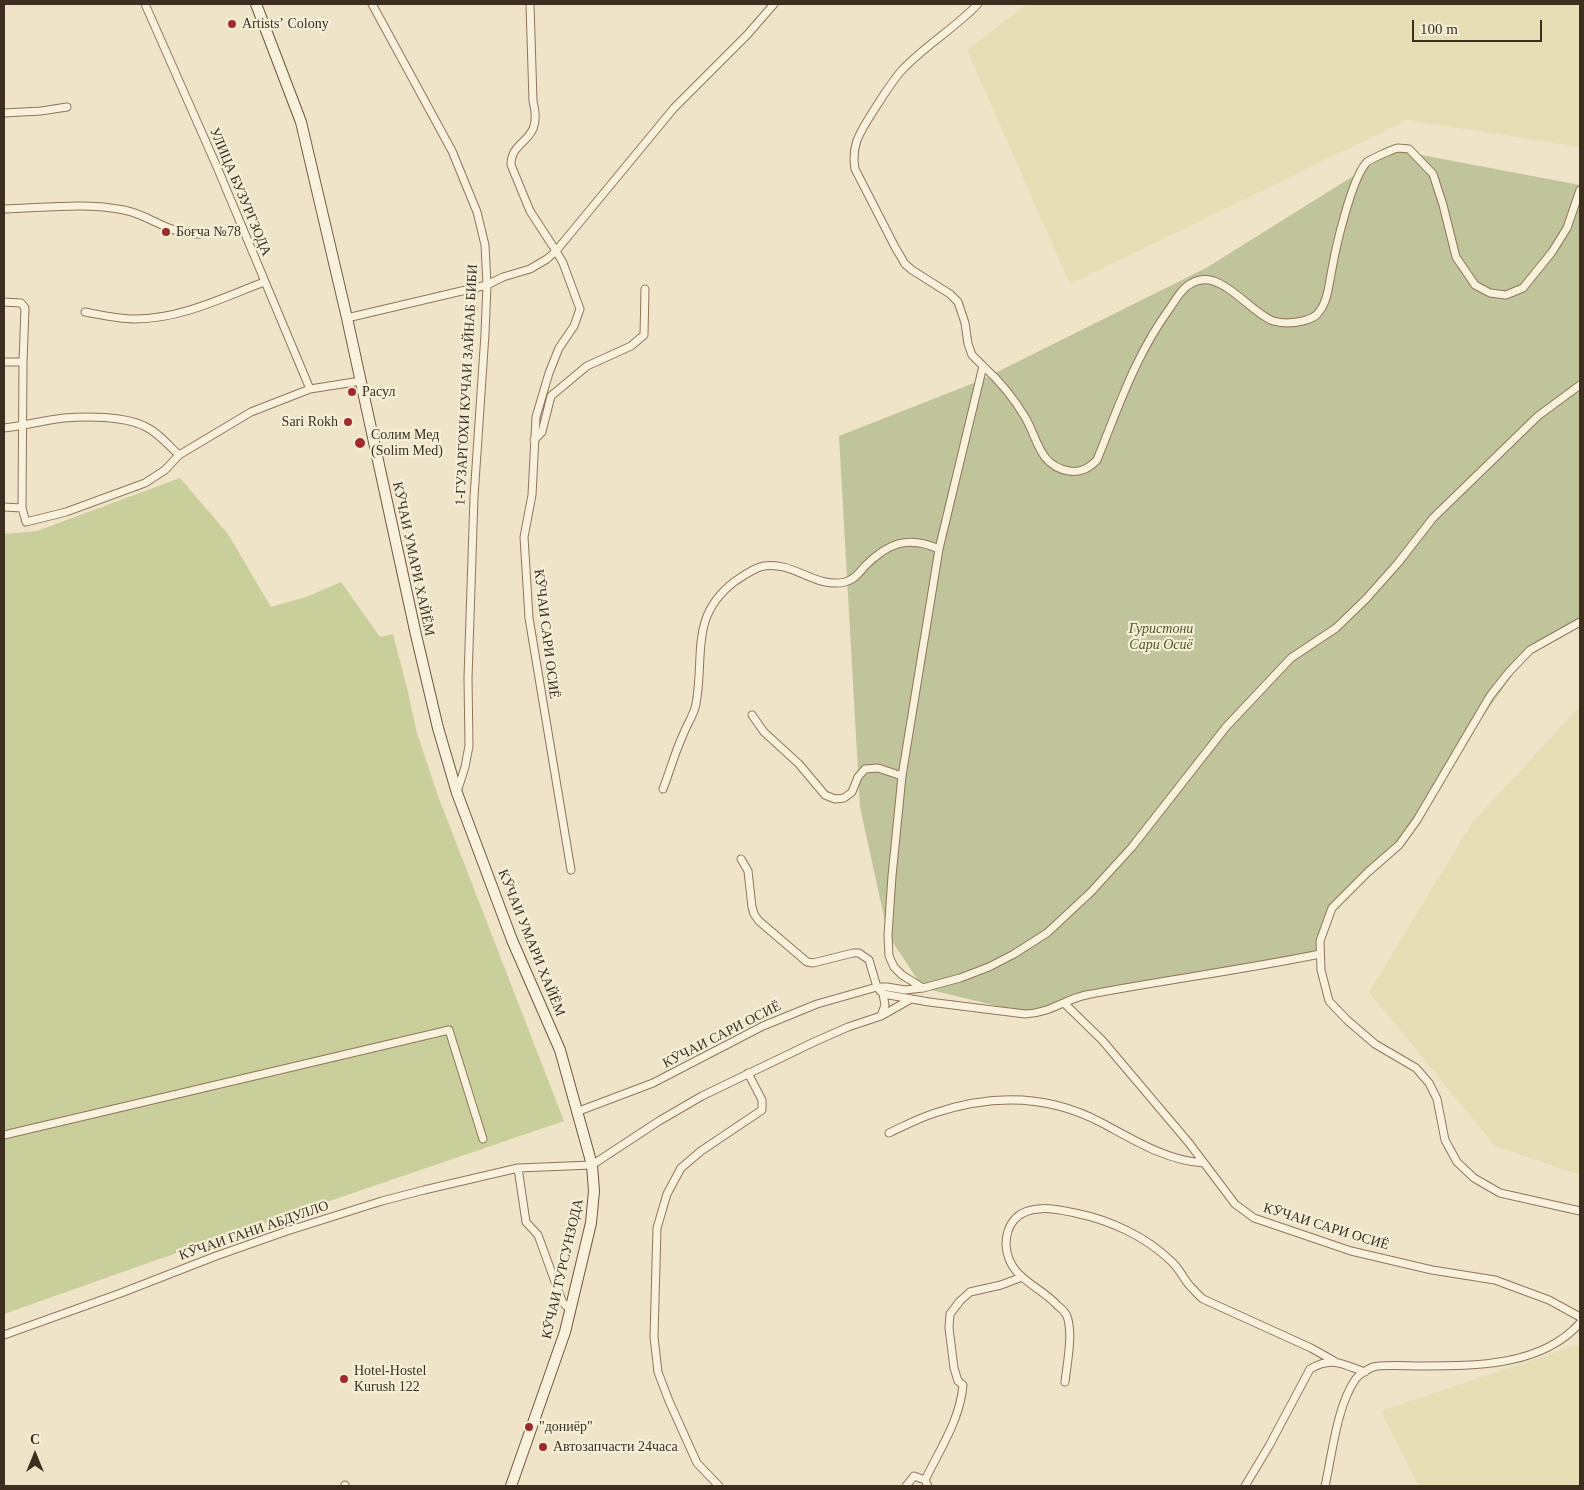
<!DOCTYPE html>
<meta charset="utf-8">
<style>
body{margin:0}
#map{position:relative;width:1584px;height:1490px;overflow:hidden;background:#f0e4c8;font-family:"Times New Roman",serif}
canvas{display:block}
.frame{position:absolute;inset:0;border:5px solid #3d2e20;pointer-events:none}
.north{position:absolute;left:10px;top:1430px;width:50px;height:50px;-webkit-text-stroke:4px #f7eed8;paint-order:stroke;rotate:0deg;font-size:14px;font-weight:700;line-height:20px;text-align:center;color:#3d2e20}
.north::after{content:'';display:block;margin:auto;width:18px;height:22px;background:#3d2e20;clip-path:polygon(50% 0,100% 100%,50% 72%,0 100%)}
.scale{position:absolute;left:1412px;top:20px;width:130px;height:22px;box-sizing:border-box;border:2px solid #3d2e20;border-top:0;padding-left:6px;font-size:15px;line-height:18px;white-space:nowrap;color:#3d2e20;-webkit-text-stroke:4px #f7eed8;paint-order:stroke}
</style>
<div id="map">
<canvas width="1584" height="1490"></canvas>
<div class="frame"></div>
<div class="north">С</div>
<div class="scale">100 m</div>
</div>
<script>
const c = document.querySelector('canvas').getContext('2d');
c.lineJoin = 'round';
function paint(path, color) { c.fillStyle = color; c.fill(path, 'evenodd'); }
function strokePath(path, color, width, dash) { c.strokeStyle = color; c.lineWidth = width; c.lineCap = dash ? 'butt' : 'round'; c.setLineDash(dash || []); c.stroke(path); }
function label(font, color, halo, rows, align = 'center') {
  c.font = font + ' "Times New Roman",serif'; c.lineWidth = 4.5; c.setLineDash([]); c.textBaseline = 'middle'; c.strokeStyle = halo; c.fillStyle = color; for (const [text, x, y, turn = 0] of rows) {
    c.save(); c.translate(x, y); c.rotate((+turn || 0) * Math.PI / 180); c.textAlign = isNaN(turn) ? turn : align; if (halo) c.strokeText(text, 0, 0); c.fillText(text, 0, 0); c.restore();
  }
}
const farmland = new Path2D(`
 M1027,4h553v143l-173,-27 -337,164 -103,-234z
 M1580,706v469l-85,-29 -126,-154 103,-169z
 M1580,1344v142h-161l-38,-75z`);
const green = new Path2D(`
 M180,478l48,56 43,73 35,-10 35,-15 39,55 13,-3 14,54 10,45 21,63 126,325 -416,142 -144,51v-780l33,-3z`);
const cemetery = new Path2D(`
 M1395,150l185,35v437l-50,28 -73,103 -58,92 -67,63 -12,46 -236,42 -54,18 -107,-26 -35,-53 -28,-128 -21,-371 140,-55 227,-113z`);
const street = new Path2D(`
 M145,4l72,163 93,222
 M372,4l80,147 25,61 8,33 2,40 -2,49 -11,163 -6,181 1,68 -4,21 -8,25
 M530,4l3,97c11,43 -22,36 -22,64l19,46 26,40 7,12 17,46 -6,17 -15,22 -10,25 -13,44 -4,78 -8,42 5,81 42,252
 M978,4c-23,24 -52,41 -75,65 -12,13 -21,29 -31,44 -12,20 -21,31 -17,56l40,78 10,17 7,6 38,24 8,8 7,21 3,21 4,11 11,11
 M4,113l37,-2 26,-4
 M4,209c39,-1 81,-7 120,1 29,6 44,25 77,24
 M4,302l17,1 4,5 -2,54 -1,146 4,14 40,-10 79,-29 20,-13 14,-15 72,-43 59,-23 51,-8
 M85,312c16,3 34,7 50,7 45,0 87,-21 129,-37
 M347,318l140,-33 16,-8 27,-8 17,-10 9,-8 118,-143 73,-73 27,-31
 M4,362h19
 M4,428c20,-2 40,-8 60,-10 22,-2 60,-2 80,8 14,6 24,19 35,29
 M534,440l8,-8 9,-36 36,-30 44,-20 13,-11 1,-46
 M4,507l18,1
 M1580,622l-50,28 -21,22 -19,24 -73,124 -18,25 -31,27 -36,36 -12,33 1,29 8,31 18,19 28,24 41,24 13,15 8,16 8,41 12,22 17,16 26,15 80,18
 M752,715l12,17 35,32 26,31 10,4 9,-1 8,-6 6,-15 7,-8 13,-1 24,8
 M663,789c7,-18 12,-37 20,-54 4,-11 11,-20 13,-31 9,-49 -7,-87 38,-122 9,-6 19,-14 30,-16 29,-5 52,23 81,16 9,-2 14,-9 20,-16 23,-23 43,-31 74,-17
 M741,859l7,12 4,36 2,7 5,7 48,41 6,1 40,-10h6l10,7 8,27 6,7 2,11 -4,11
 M923,988l-21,-13 -8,-8 -5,-11 -1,-21 4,-59 10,-100 37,-227 44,-183c17,15 30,31 42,51 13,22 14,49 44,54 12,2 20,-3 28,-11 21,-52 39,-106 73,-152 6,-9 12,-20 22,-25 28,-16 57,29 81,38 10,3 21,2 30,0 6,-2 12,-3 16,-9 9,-11 10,-29 13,-43 4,-23 20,-92 35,-107 4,-3 26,-13 31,-14 4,0 8,1 11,1l24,25 10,31 13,52 19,28 15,8 16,2 17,-7 29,-36 15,-24 13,-38
 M883,994l46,8 96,12c26,-1 38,-14 61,-19 78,-15 156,-25 234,-41
 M1064,1003l38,37 87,103 46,61 19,14 97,33 81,19 63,10 54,20 31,17
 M579,1111l74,-28 110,-57 54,-22 60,-17h10l18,3 18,-2 37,-10 29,-11 25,-13 33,-21 44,-41 41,-45 94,-120 65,-69 45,-30 30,-29 32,-36 35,-45 105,-102 42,-31
 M889,1133c15,-7 30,-15 46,-20 57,-19 113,-19 167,10 32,17 65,38 102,40
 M4,1135l445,-105 34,109
 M518,1168l8,54 12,13 24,66 4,5 5,3
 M4,1335l117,-42 95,-37 71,-25 95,-30 42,-11 94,-22 74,-3 67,-44 43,-25 112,-54 34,-15 33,-11 30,-17
 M1065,1382c2,-18 9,-52 1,-68 -2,-3 -5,-6 -8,-8 -18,-21 -50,-27 -52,-61 0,-8 2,-18 8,-25 14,-17 42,-11 61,-7 35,7 70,23 96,48 8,7 12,17 19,25 4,4 8,9 13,13l108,49 23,13
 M345,1485v1
 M719,1486l-22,-23 -28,-62 -11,-29 -4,-35 3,-109 10,-34 14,-26 20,-17 61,-41v-10l-14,-27
 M906,1486l8,-10 11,4
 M928,1486l-3,-6c15,-31 35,-60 38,-95l-5,-4 -4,-13 -5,-40 1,-14 10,-13 10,-9 31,-7 21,-8
 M1245,1486l24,-40 41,-77c22,-13 32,-5 55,3
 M1325,1486c7,-31 12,-80 30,-106 3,-5 13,-11 18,-13 9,-3 36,-1 46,-1 54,0 122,1 161,-43`);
const secondary = new Path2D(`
 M256,4l45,118 46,196 69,317 22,93 19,65 55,147 48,110 32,115 2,26 -3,32 -26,109 -54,154`);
const markers = [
 [232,24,5,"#9e2a2b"],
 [166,232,5,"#9e2a2b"],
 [352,392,5,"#9e2a2b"],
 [348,422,5,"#9e2a2b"],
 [360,443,6,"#9e2a2b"],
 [344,1379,5,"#9e2a2b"],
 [529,1427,5,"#9e2a2b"],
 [543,1447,5,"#9e2a2b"]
];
const poiNames = [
 ["Artists’ Colony",242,24],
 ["Боғча №78",176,232],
 ["Расул",362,392],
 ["Sari Rokh",338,422,"right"],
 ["Солим Мед",371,435],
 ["(Solim Med)",371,451],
 ["Hotel-Hostel",354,1371],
 ["Kurush 122",354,1387],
 ["\"дониёр\"",539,1427],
 ["Автозапчасти 24часа",553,1447]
];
const streetNames = [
 ["УЛИЦА БУЗУРГЗОДА",240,192,67],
 ["1-ГУЗАРГОХИ КУЧАИ ЗАЙНАБ БИБИ",467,385,-87],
 ["КӮЧАИ УМАРИ ХАЙЁМ",413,559,78],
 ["КӮЧАИ САРИ ОСИЁ",546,634,83],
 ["КӮЧАИ УМАРИ ХАЙЁМ",531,943,68],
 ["КӮЧАИ САРИ ОСИЁ",722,1035,-27],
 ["КӮЧАИ САРИ ОСИЁ",1326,1227,17],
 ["КӮЧАИ ГАНИ АБДУЛЛО",254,1231,-19],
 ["КӮЧАИ ТУРСУНЗОДА",563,1269,-77]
];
const parkNames = [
 ["Гуристони",1161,629],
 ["Сари Осиё",1161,645]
];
paint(farmland, '#e6deb5');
paint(green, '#c9cf9b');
paint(cemetery, '#bfc49a');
strokePath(street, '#8d765c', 9);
strokePath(secondary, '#6f573f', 12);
strokePath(street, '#faf1dc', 7);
strokePath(secondary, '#faf1dc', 10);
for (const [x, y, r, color] of markers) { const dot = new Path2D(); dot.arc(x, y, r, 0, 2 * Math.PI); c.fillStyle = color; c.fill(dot); strokePath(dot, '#f7eed8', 2); }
label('14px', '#3d2e20', '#f7eed8', poiNames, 'left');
label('14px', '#3d2e20', '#f7eed8', streetNames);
label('italic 14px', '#4d5a26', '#f7eed8', parkNames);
</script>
